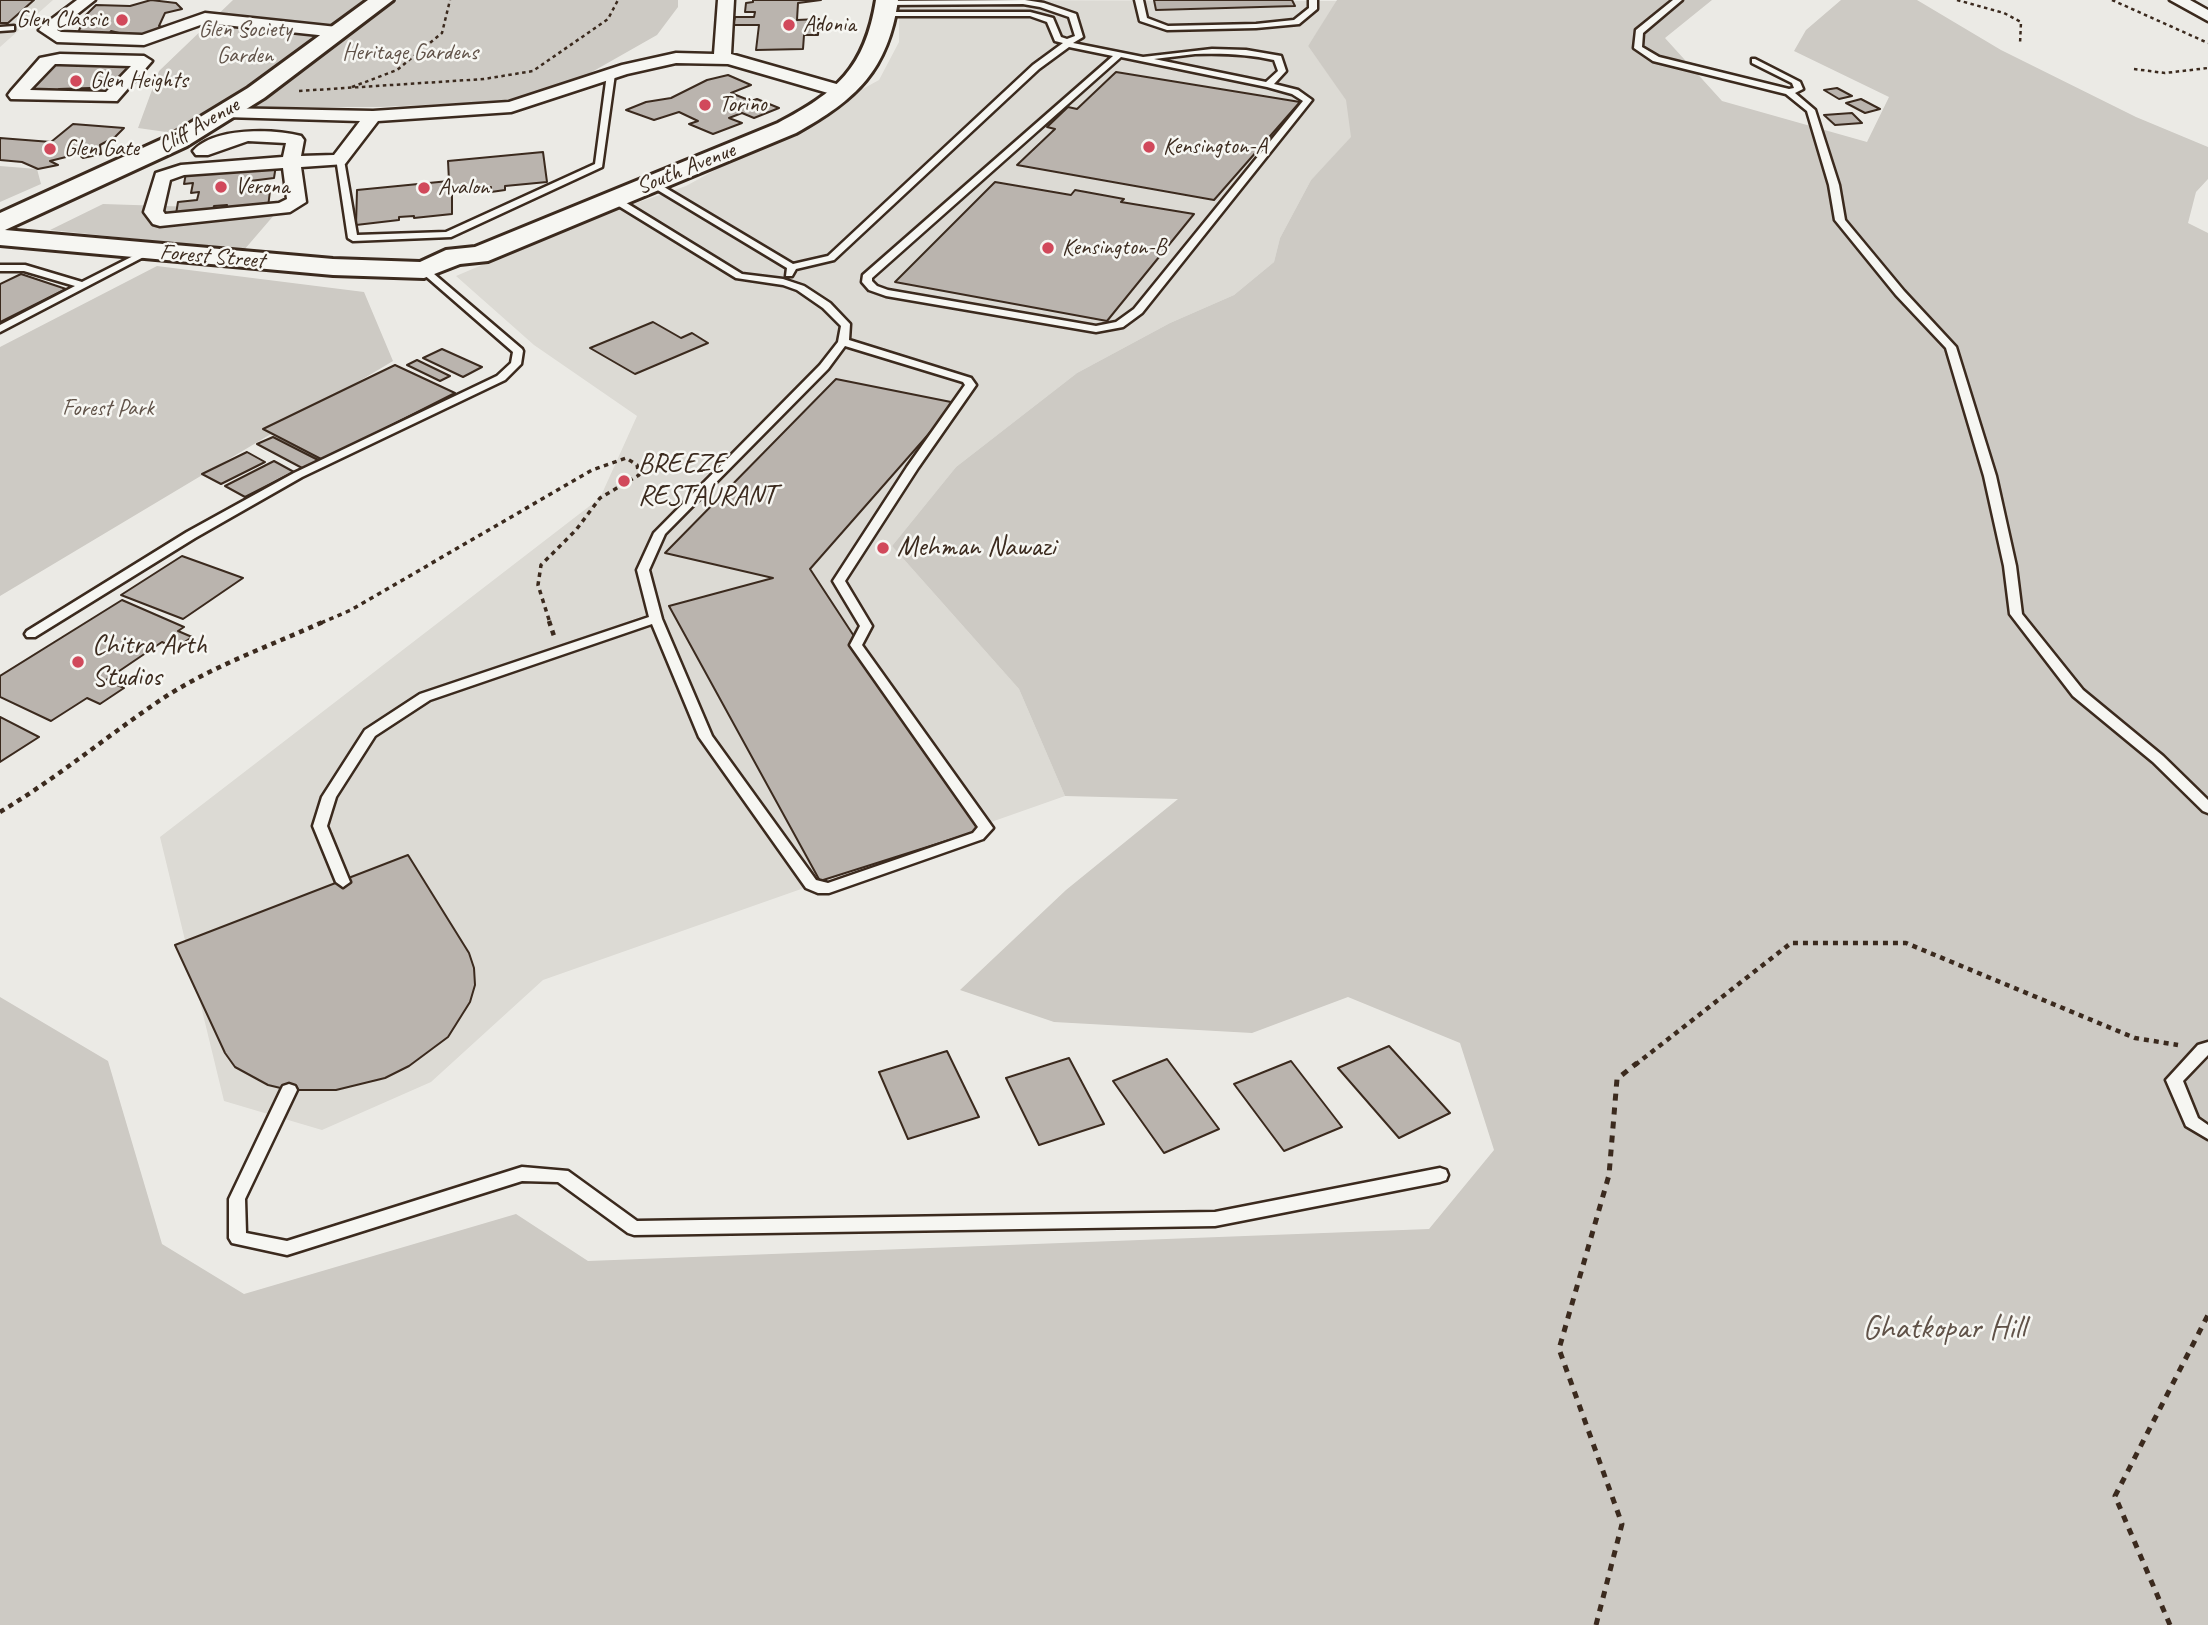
<!DOCTYPE html>
<style>
body{margin:0}
canvas{display:block;background:#ebeae5}
</style>
<canvas width="2208" height="1625"></canvas>
<script>
const c = document.querySelector('canvas').getContext('2d');
c.lineJoin = 'round';
function paint(path, color) { c.fillStyle = color; c.fill(path, 'evenodd'); }
function strokePath(path, color, width, dash) { c.strokeStyle = color; c.lineWidth = width; c.lineCap = dash ? 'butt' : 'round'; c.setLineDash(dash || []); c.stroke(path); }
function label(font, color, halo, rows, align = 'center') {
  c.font = font + ' Caveat,sans-serif'; c.lineWidth = 5; c.setLineDash([]); c.textBaseline = 'middle'; c.strokeStyle = halo; c.fillStyle = color; for (const [text, x, y, turn = 0] of rows) {
    c.save(); c.translate(x, y); c.rotate((+turn || 0) * Math.PI / 180); c.textAlign = isNaN(turn) ? turn : align; if (halo) c.strokeText(text, 0, 0); c.fillText(text, 0, 0); c.restore();
  }
}
const built = new Path2D(`
 M0,0h53l-53,47z
 M899,0l439,1 -30,45 39,54 5,37 -41,43 -31,58 -6,24 -40,33 -64,28 -93,50 -121,94 -64,79 127,143 46,107 -522,184 -112,102 -109,48 -98,-29 -64,-264 440,-339 37,-82 -103,-71 -78,-69 139,-59 91,-31 193,-106 20,-38z`);
const green = new Path2D(`
 M233,0h138l-126,92 -65,42 -42,-6 21,-57z
 M392,0h286v7l-21,28 -74,42 -37,14 -39,10 -126,6h-138z
 M1337,0h375l-47,38 57,63 145,41 22,-45 -95,-46 12,-21 35,-30h76l84,50 135,67 72,30v32l-12,13 -8,31 20,10v1392h-2208v-628l108,64 54,183 82,50 272,-80 72,47 841,-32 65,-79 -34,-107 -112,-46 -96,36 -198,-11 -94,-32 106,-100 112,-91 -113,-3 -46,-107 -127,-143 64,-79 121,-94 93,-50 64,-28 40,-33 6,-24 31,-58 40,-43 -5,-37 -38,-54z
 M0,166l37,3 4,15 -41,18z
 M287,200l-43,50 -194,-20 53,-26 92,3z
 M157,266l207,26 29,69 -393,235v-249z`);
const building = new Path2D(`
 M0,0h34l-26,23h-8z
 M151,0l25,3 6,6 -17,4 -6,13 9,3 -33,8 -24,-6 -3,4 -32,2 10,-22 10,-10 34,1z
 M753,0h68l-23,3 -1,17 22,-1 -1,16h-14l-1,14 -47,1 3,-25h-26l2,-8h19l1,-5h-10l1,-9 7,-1z
 M1154,0h138l3,6 -139,4z
 M86,62l-2,3h50l-15,12 -10,15 -8,3h-18l7,-7 -31,1 -5,6 -31,-3 32,-29z
 M1116,72l184,30 -86,98 -197,-35 38,-36 -8,-2 21,-20 9,2z
 M728,75l23,10 -20,8 20,8 6,-2 22,9 -25,10 -12,-5 -13,5 13,5 -29,11 -24,-10 9,-3 -19,-9 -25,8 -28,-10 20,-8 25,-4 36,-18z
 M1837,88l15,8 -13,3 -15,-9z
 M1861,99l19,10 -15,4 -19,-10z
 M1852,113l10,10 -27,2 -11,-10z
 M73,124l51,4 -9,9 -15,8 1,9 -18,4 -5,-4 -28,7 8,4 -20,4 -16,-7 -22,-2v-22l51,4z
 M543,152l4,30 -42,4v4l-14,2v-5l-39,4v23l-38,4v-2l-15,1v3l-43,5 1,-35 92,-9 -1,-20z
 M276,165l-2,13 -24,3 -1,12 21,-2 -2,16 -42,4 1,-6 -13,1 -1,4 -37,4 2,-12 19,-2 2,-8 -8,1 2,-10 -9,1 2,-11z
 M995,182l76,13 4,-5 49,9 -3,3 73,12 -87,107 -212,-39z
 M21,274l45,15 -66,33v-38z
 M653,322l28,16 11,-5 16,10 -73,31 -45,-26z
 M442,349l40,18 -19,10 -40,-19z
 M417,360l33,16 -10,5 -33,-16z
 M395,365l60,28 -132,67 -60,-31z
 M836,379l120,24 -146,166 171,261 -161,51 -151,-275 104,-28 -108,-25z
 M273,437l47,24 -16,8 -47,-25z
 M247,452l18,10 -44,22 -19,-10z
 M274,461l20,11 -49,25 -20,-11z
 M182,556l61,22 -60,41 -62,-24z
 M122,600l62,27 -6,4 14,6 -16,11 -14,-6 -56,38 18,8 -24,16 -13,-6 -36,23 -51,-24v-21z
 M0,717l39,20 -39,25z
 M408,855l61,98 5,15 1,17 -5,17 -22,35 -39,29 -24,12 -49,12h-47l-21,-5 -33,-18 -10,-14 -50,-108z
 M1389,1046l61,67 -51,25 -61,-70z
 M947,1051l32,66 -71,22 -29,-67z
 M1069,1058l35,66 -65,21 -33,-67z
 M1167,1059l52,70 -55,24 -51,-72z
 M1291,1061l51,66 -58,24 -50,-67z`);
const pathFar3 = new Path2D(`
 M1957,0l47,13 17,9 -1,22
 M2112,0l96,43
 M2134,69l31,4 43,-5
 M352,87l45,-17 45,-37 8,-33
 M299,91l185,-12 49,-8 75,-52 10,-19`);
const pathFar2 = new Path2D(`
 M321,623l30,-13 241,-140 34,-12 11,7 2,10 -39,23 -24,32 -35,35 -3,20 12,38`);
const pathFar1 = new Path2D(`
 M549,621l5,15
 M0,812c57,-34 107,-76 162,-113 48,-32 110,-54 163,-78
 M1635,1065l156,-122h115l229,95 43,7`);
const path = new Path2D(`
 M1596,1625l26,-101 -63,-175 50,-174 8,-96 20,-16
 M2170,1625l-55,-129 93,-181`);
const lane = new Path2D(`
 M1025,0l19,3 32,11 7,23 -10,6 70,14 69,-8 34,1 35,6 5,15 -12,13 24,6 14,10 -170,213 -19,14 -27,5 -210,-36 -17,-6 -7,-8 1,-7 250,-219 -44,-9 -30,22 -205,191 -38,9 -4,7h-6l1,-8 -141,-85 8,-2 139,83 35,-8 205,-191 30,-22 -8,-2 -8,-19 -17,-6h-148v-4h148l23,6 8,19 6,2 8,-3 -6,-19 -29,-10 -17,-3 -137,1 -4,-2 1,-2zM1195,54c27,-1 53,0 79,6l4,11 -12,11 -112,-23zM1121,57l146,30 25,7 11,7 -169,208 -18,13 -20,4 -208,-36 -11,-4 -5,-5v-3z
 M1135,0h8l4,18 21,8 88,-2 38,-4 15,-12v-8h8v9l-18,15 -43,4 -89,2 -27,-9z
 M1673,0h9l-39,33 -1,14 17,10 130,32 5,-1 -2,-5 -40,-20v-4h3l45,23 3,7 -8,4 20,17 24,75 6,35 59,71 52,56 40,129 20,90 6,48 61,76 80,66 45,44v13l-5,-2 -50,-49 -80,-66 -63,-82 -6,-48 -20,-90 -38,-128 -50,-53 -61,-75 -6,-35 -22,-74 -21,-17 -133,-33 -19,-13 2,-18z
 M14,26v4l-14,1v-4z
 M611,71l4,3 -13,93 -151,70 -98,4 -5,-3 -12,-80 8,2 13,75 89,-3 149,-68 12,-90z
 M609,196h6l127,78 41,5 21,7 26,17 20,21 -1,16 122,38 5,7 -58,83 -73,113 27,45 -10,19 131,183 -10,11 -154,54h-11l-12,-5 -107,-151 -47,-113 -222,76 -55,36 -39,61 -9,29 23,56 -7,5 -7,-5 -23,-56 9,-29 43,-67 55,-36 229,-77 -12,-47 17,-37 166,-168 18,-23 3,-16 -18,-18 -26,-18 -14,-5 -47,-7 -127,-78zM845,346l118,36 2,3 -58,82 -74,114 27,45 -10,19 128,182 -5,6 -145,50 -12,-3 -104,-144 -50,-117 -13,-49 16,-36 163,-165z
 M147,249l8,2 -155,81v-7l75,-39 -51,-15h-24v-6h25l57,17z
 M421,268h6l95,81 1,2 -2,13 -16,16 -203,97 -107,61 -160,99h-8l-2,-3 2,-3 160,-99 107,-59 203,-97 14,-13 2,-11 -92,-80z
 M2208,1042v13l-25,26 15,37 10,7v14l-22,-13 -20,-46 32,-35z
 M289,1084l6,2 2,4 -52,109 1,34 41,8 235,-74 46,4 69,50 578,-9 225,-44 6,2 2,5 -2,5 -6,2 -225,44 -581,9 -6,-2 -70,-51 -36,-1 -235,74 -55,-12 -3,-5v-39l52,-109 2,-4z`);
const street = new Path2D(`
 M77,0h18l-38,30 4,2 81,3 63,-22 132,14 8,5 -8,5 -131,-14 -62,22 -87,-3 -18,-12 2,-3z
 M718,0h16l-3,54 109,31 2,4 -2,4h-12l-100,-29 -52,-1 -49,11 -116,38 -133,9 -33,43 -44,3 5,35 -16,10 -130,14 -7,-2 -9,-12 12,-39 25,-8 102,-8 3,-14 -38,-2 -40,14h-12l-3,-4c21,-24 80,-22 108,-15l3,4 -3,16 33,-1 26,-34 -135,-4 -9,-5 3,-4 154,3 136,-9 113,-37 54,-12 38,1zM283,168l4,31 -8,4 -114,11 -2,-3 7,-31 14,-5z
 M2170,0h20l18,10v11z
 M60,54l84,2 8,5 -35,40 -106,-2 -3,-4 3,-4 29,-33zM55,64h5l71,2 -25,26 -76,-2z`);
const secondary = new Path2D(`
 M368,0h25l-129,98 -77,48 -182,84 328,29 87,3 26,-12 29,-3 303,-124c59,-31 87,-55 98,-123h22c-10,70 -42,100 -102,133l-308,128 -28,3 -36,14 -91,-3 -333,-30v-32l169,-77 79,-48z`);
const markers = [
 [122,20,7,"#d1495b"],
 [789,25,7,"#d1495b"],
 [76,81,7,"#d1495b"],
 [705,105,7,"#d1495b"],
 [1149,147,7,"#d1495b"],
 [50,149,7,"#d1495b"],
 [221,187,7,"#d1495b"],
 [424,188,7,"#d1495b"],
 [1048,248,7,"#d1495b"],
 [624,481,7,"#d1495b"],
 [883,548,7,"#d1495b"],
 [78,662,7,"#d1495b"]
];
const farPoinames = [
 ["Glen Classic",108,20,"right"],
 ["Adonia",803,25],
 ["Glen Heights",90,81],
 ["Torino",719,105],
 ["Kensington-A",1163,147],
 ["Glen Gate",64,149],
 ["Verona",235,187],
 ["Avalon",438,188],
 ["Kensington-B",1062,248]
];
const farParknames = [
 ["Glen Society",245,30],
 ["Garden",245,56],
 ["Heritage Gardens",410,53],
 ["Forest Park",108,409]
];
const farStreetnames = [
 ["Cliff Avenue",199,126,-30],
 ["South Avenue",686,169,-22],
 ["Forest Street",212,257,5]
];
const poiNames = [
 ["BREEZE",638,465],
 ["RESTAURANT",638,497],
 ["Mehman Nawazi",897,548],
 ["Chitra Arth",92,646],
 ["Studios",92,678]
];
const nearParknames = [
 ["Ghatkopar Hill",1944,1329]
];
paint(built, '#dcdad4');
paint(green, '#cdcac4');
paint(building, '#bab4ae');
strokePath(building, '#3b2a1e', 2);
strokePath(lane, '#3b2a1e', 5);
strokePath(street, '#3b2a1e', 5);
strokePath(secondary, '#3b2a1e', 6);
strokePath(pathFar3, '#3b2a1e', 2.5, [3.5, 3.5]);
strokePath(pathFar2, '#3b2a1e', 3.5, [4.5, 4.5]);
strokePath(pathFar1, '#3b2a1e', 4.5, [5, 5]);
strokePath(path, '#3b2a1e', 5, [7, 7]);
paint(lane, '#f6f6f2');
paint(street, '#f6f6f2');
paint(secondary, '#f6f6f2');
for (const [x, y, r, color] of markers) { const dot = new Path2D(); dot.arc(x, y, r, 0, 2 * Math.PI); c.fillStyle = color; c.fill(dot); strokePath(dot, '#f6f6f2', 2.5); }
label('23px', '#3b2a1e', '#f6f6f2', farPoinames, 'left');
label('23px', '#605248', '#f6f6f2', farParknames);
label('23px', '#3b2a1e', '#f6f6f2', farStreetnames);
label('28px', '#3b2a1e', '#f6f6f2', poiNames, 'left');
label('33px', '#605248', '#f6f6f2', nearParknames);
</script>
